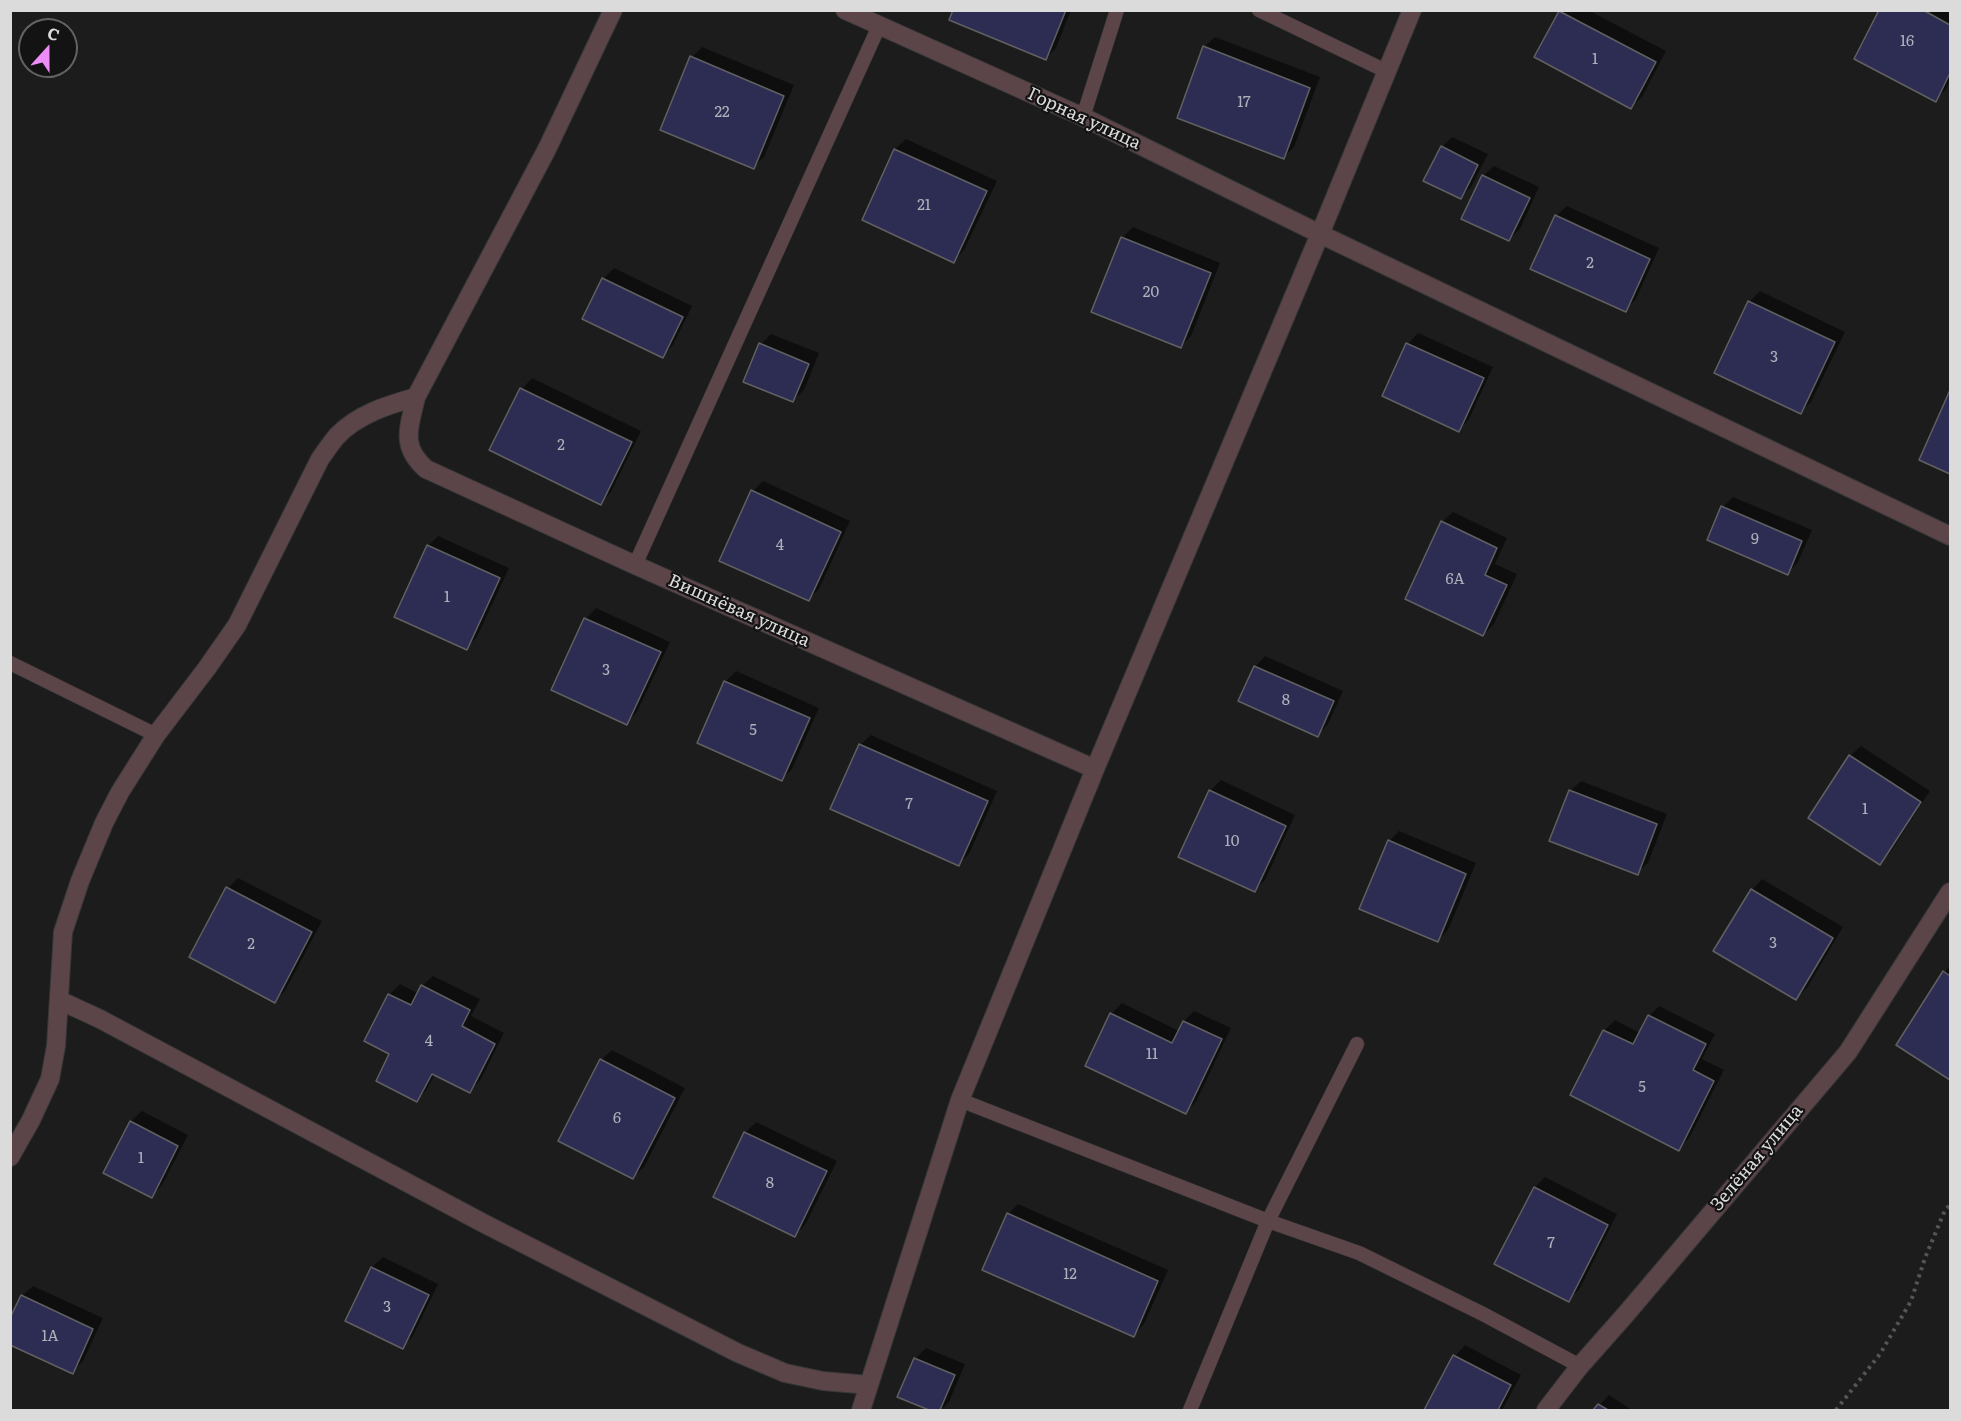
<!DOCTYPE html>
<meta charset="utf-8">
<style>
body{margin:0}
#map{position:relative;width:1961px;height:1421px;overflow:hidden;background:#1d1c1d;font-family:Literata,serif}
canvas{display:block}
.frame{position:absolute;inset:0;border:12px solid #dcdbdc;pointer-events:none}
.north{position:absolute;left:18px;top:18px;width:60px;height:60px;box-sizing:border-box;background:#141314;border:2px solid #646364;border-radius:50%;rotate:21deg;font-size:16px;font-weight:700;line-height:24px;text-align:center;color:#dcdbdc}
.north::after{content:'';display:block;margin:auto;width:21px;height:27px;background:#ee8cf8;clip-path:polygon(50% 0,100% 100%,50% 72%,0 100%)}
</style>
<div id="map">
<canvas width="1961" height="1421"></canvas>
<div class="frame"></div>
<div class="north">С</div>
</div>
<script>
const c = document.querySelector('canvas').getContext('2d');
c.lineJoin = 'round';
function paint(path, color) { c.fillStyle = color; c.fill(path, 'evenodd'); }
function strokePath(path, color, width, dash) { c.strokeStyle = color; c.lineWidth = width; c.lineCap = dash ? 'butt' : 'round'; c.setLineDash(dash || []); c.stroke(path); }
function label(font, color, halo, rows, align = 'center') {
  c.font = font + ' Literata,serif'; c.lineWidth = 4.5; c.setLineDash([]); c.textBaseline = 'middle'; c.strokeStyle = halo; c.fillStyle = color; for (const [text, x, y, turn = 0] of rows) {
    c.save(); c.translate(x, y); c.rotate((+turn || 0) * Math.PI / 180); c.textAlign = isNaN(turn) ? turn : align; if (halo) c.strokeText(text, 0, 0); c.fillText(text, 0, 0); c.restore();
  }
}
const shadow = new Path2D(`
 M955,10h116l-15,38 -11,11z
 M1561,10h27l78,41 -24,46 -11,10 -71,-95z
 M1881,10h69v70l-4,9 -11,11z
 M1215,37l105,40 -26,70 -10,10 -80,-110z
 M702,47l92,38 -30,72 -11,10 -61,-110z
 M1452,137l36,17 -17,33 -10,10 -19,-50z
 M906,139l91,42 -33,69 -10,11 -90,-42 31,-70z
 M1494,166l45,21 -19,42 -11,10 -26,-63z
 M1567,206l92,42 -23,51 -11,11 -69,-94z
 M1133,227l87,36 -29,73 -11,11 -58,-109z
 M614,268l78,38 -19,39 -11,11 -59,-77z
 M1760,291l85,41 -34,70 -10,10 -52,-110z
 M1418,333l75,34 -24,52 -10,11 -75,-34 24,-52z
 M771,334l48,19 -15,37 -11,10 -32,-56z
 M532,378l109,53 -30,61 -10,11 -110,-53 31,-61z
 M1950,393v79l-29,-13z
 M763,481l87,40 -31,68 -11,11 -55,-109z
 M1733,497l79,33 -14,32 -10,11 -65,-66z
 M1453,512l54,26 -12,26 22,10 -23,50 -11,11 -41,-113z
 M438,536l71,32 -32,69 -11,11 -38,-102z
 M596,608l74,34 -33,70 -10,11 -74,-34 33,-70z
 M1265,656l78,35 -15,33 -10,11 -63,-68z
 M736,671l83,37 -27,61 -11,11 -82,-38 27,-61z
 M871,735l126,56 -28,63 -10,10 -99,-119z
 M1861,746l69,45 -40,62 -10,10 -30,-107z
 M1221,780l74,35 -30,65 -11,11 -44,-100z
 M1581,781l86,33 -19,49 -11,10 -67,-82z
 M1399,831l77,32 -28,67 -10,11 -49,-100z
 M238,878l84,43 -37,70 -11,10 -46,-113z
 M1762,879l81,48 -36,61 -11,10 -80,-47 36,-61z
 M1950,966v111l-1,1 -4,-106z
 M433,976l47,23 -9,17 33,17 -24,48 -11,10 -34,-17 -8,15 -10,11 -26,-47 -2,-58 11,-11 19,10 3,-8z
 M1122,1003l57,28 5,-10 10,-10 37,17 -35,74 -11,10 -74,-98z
 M1659,1006l56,28 -13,25 22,11 -35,68 -10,11 -75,-118 11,-11 25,13 9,-17z
 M612,1050l73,38 -41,79 -11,10 -32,-117z
 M142,1111l46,24 -26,50 -10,11 -47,-23 26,-52z
 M756,1122l81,39 -32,64 -10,10 -80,-38 30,-64z
 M1545,1177l72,37 -38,76 -11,10 -72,-37 39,-76z
 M1018,1204l150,66 -24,54 -11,11 -125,-121z
 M383,1257l55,27 -25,52 -11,11 -55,-27 25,-53z
 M33,1286l70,32 -20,43 -11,11 -50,-76z
 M1465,1345l56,30 -19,35h-76l29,-54z
 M926,1348l39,16 -16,38 -8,8h-8l-34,-13 16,-38z
 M1609,1395l23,15h-37z`);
const building = new Path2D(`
 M953,10h113l-20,50 -97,-40z
 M1879,10h44l27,15v48l-14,29 -82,-43z
 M1559,11l97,51 -25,47 -97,-52z
 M1203,46l107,42 -26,71 -107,-41z
 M690,56l94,40 -30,73 -94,-39z
 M1441,146l37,19 -17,34 -38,-18z
 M894,149l93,42 -33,72 -92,-43z
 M1482,175l48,23 -21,43 -48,-22z
 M1555,215l95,44 -24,53 -96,-43z
 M1121,237l90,36 -30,75 -90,-36z
 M602,278l81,39 -20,41 -81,-39z
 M1748,301l87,41 -34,72 -87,-41z
 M759,343l50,21 -16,38 -50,-20z
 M1406,343l78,35 -25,54 -77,-36z
 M520,388l112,54 -31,63 -112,-55z
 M1950,390v84l-31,-14z
 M751,490l90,42 -32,69 -90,-40z
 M1721,506l81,35 -14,34 -81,-35z
 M1441,521l56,27 -12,27 22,10 -24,51 -78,-37z
 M427,545l73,33 -33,72 -73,-33z
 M584,618l77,34 -34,73 -76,-35z
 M1254,666l80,35 -16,36 -80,-36z
 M724,681l86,37 -28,63 -85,-38z
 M859,744l129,57 -29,65 -129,-57z
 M1849,755l72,47 -41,63 -72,-47z
 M1209,790l77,36 -31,66 -77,-35z
 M1569,790l88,34 -19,51 -89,-34z
 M1388,840l78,34 -28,68 -79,-33z
 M226,887l86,45 -37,71 -86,-46z
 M1751,889l82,49 -37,62 -83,-49z
 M1943,971l7,5v104l-54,-35z
 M421,985l49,25 -8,16 33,18 -25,49 -38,-19 -15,28 -41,-21 13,-27 -25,-13 24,-47 23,11z
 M1110,1013l62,30 11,-22 39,18 -36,75 -101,-48z
 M1648,1015l58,29 -13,26 21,11 -35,70 -109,-56 33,-65 30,14z
 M600,1059l75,39 -42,81 -75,-38z
 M130,1121l48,25 -26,52 -49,-25z
 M744,1132l83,39 -32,66 -82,-40z
 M1534,1187l74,38 -39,77 -75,-38z
 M1007,1213l151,68 -24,56 -152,-67z
 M371,1267l58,28 -26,54 -58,-28z
 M21,1295l72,34 -20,45 -63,-29v-27z
 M1453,1355l58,30 -13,25h-74z
 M914,1358l41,17 -15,35h-11l-32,-13z
 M1598,1404l10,6h-15z`);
const path = new Path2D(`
 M1836,1410l44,-56 31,-53 14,-43 20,-48 5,-5`);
const lane = new Path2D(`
 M1259,10l129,62
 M1083,117l34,-107
 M635,565l244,-539
 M10,663l146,72
 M960,1100l308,121 91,32 124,61 97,52
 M1190,1410l78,-189 89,-177`);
const street = new Path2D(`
 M613,10l-66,139 -131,248c-7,31 -16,49 10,72l209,96 460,204
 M845,10l238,107 237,117 630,302
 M59,1000l41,19 383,204 255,130 47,20 38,8 46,4
 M10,1157l21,-37 19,-41 6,-33 7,-114 17,-51 24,-58 16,-31 36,-57 51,-67 30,-43 83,-166c5,-7 11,-16 17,-23 21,-22 51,-31 79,-39
 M861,1410l99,-310 135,-331 225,-535 92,-224
 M1546,1410l34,-44 46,-52 222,-262 102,-160`);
const numberNames = [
 ["16",1907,42],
 ["1",1595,60],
 ["17",1244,103],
 ["22",722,113],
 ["21",924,206],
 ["2",1590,264],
 ["20",1151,293],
 ["3",1774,358],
 ["2",561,446],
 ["9",1755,540],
 ["4",780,546],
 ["6А",1455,580],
 ["1",447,598],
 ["3",606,671],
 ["8",1286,701],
 ["5",753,731],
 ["7",909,805],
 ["1",1865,810],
 ["10",1232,842],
 ["3",1773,944],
 ["2",251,945],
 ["4",429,1042],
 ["11",1152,1055],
 ["5",1642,1088],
 ["6",617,1119],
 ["1",141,1159],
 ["8",770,1184],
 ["7",1551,1244],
 ["12",1070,1275],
 ["3",387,1308],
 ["1А",50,1337]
];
const streetNames = [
 ["Горная улица",1084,119,25],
 ["Вишнёвая улица",739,611,24],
 ["Зелёная улица",1757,1158,-50]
];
paint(shadow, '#0007');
paint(building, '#2d2d54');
strokePath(building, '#606062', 1.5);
strokePath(lane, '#383738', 15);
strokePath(street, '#383738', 20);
strokePath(path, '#565556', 4, [3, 4.5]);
strokePath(lane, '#5b4548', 14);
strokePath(street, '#5b4548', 18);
label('15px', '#b0b0ba', null, numberNames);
label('18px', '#dcdbdc', '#141314', streetNames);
</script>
